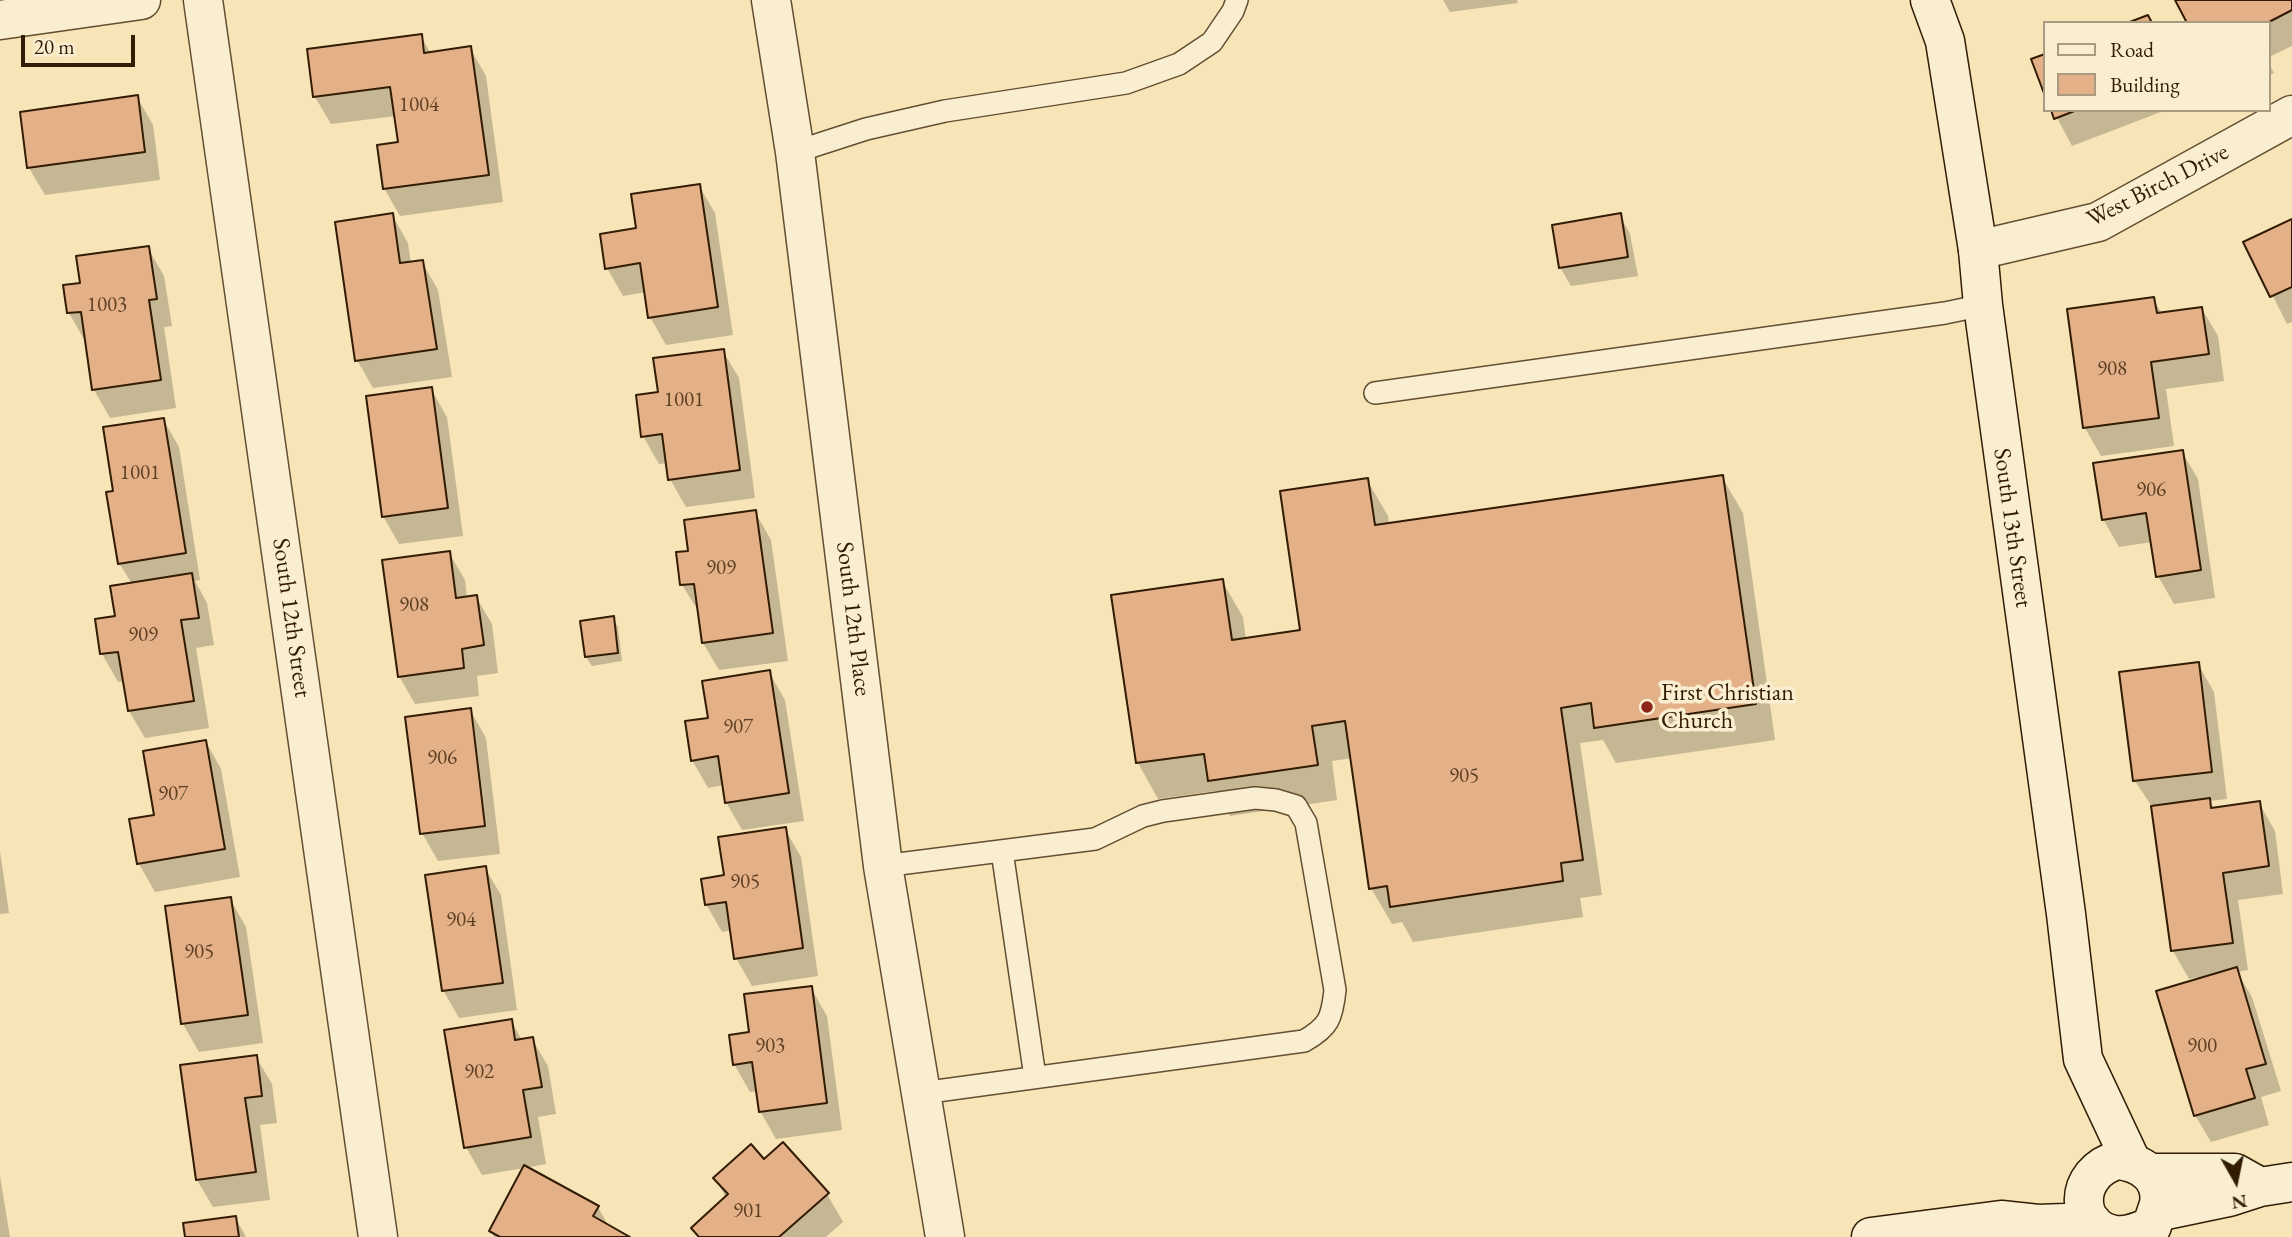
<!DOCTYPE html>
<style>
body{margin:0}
#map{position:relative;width:2292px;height:1237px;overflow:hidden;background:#f7e5b8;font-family:"EB Garamond",serif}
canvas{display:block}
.legend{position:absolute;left:2043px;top:21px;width:228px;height:91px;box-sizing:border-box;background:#faeed1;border:2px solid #aa9a7f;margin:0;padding:9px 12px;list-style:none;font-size:21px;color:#321c04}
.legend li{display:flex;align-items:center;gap:14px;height:35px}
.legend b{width:35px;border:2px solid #aa9a7f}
.north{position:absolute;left:2201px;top:1146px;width:70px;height:70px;-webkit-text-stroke:5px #faeed1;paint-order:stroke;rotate:171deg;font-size:19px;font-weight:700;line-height:28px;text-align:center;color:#321c04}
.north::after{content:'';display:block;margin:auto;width:24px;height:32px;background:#321c04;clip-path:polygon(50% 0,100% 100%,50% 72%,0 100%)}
.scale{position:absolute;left:21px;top:35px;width:114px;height:32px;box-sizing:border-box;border:4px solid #321c04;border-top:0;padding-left:9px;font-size:21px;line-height:24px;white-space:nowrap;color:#321c04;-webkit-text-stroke:5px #faeed1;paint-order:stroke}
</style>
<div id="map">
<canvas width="2292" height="1237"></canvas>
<ul class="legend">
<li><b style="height:9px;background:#faeed1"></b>Road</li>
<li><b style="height:19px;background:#e4b088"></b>Building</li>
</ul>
<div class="north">N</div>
<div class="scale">20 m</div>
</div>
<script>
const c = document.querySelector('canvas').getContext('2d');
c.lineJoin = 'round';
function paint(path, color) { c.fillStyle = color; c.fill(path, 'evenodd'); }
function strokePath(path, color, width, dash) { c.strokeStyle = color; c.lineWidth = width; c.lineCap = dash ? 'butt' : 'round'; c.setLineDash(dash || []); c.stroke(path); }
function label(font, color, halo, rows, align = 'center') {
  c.font = font + ' "EB Garamond",serif'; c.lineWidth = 7; c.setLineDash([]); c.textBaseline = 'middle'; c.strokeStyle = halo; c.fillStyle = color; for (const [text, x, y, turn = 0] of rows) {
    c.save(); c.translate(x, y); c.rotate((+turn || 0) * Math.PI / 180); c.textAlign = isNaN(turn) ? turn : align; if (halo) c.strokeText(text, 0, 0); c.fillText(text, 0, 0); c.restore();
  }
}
const shadow = new Path2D(`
 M1443,0h74l1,3 -68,9z
 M2292,0v46l-23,11v-34h-81z
 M421,36l10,18 39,-6 16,28 17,126 -103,14 -16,-28 16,-44 -4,-28 -65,8 -16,-27z
 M2269,64l5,9 -5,2z
 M137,97l16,28 7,55 -115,15 -16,-27z
 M2053,110h113l-94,36z
 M699,186l16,27 18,122 -67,10 -16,-28 -4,-25 -23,4 -16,-28z
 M392,215l16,28 3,21 11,-2 16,28 14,87 -79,11 -16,-28z
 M1620,215l10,19 8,42 -67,10 -11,-19z
 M2292,221v101l-5,2 -41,-81z
 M148,248l16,28 8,50 -8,1 12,81 -66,10 -16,-28 -7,-50 -2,1 -16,-28 -4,-26 17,-3z
 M2153,299l9,15 40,-5 16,27 6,45 -58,8 8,57 -73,10 -16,-28 -16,-118z
 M723,351l16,27 16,120 -69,9 -16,-28 -2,-16 -9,1 -16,-28 17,-42z
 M431,389l16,28 16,119 -64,8 -16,-28z
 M163,419l16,28 21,133 -5,1 12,22 7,42 -18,3 13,80 -64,10 -16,-27 -5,-30 -6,1 -16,-28 -5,-33 20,-3 15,-34 -13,-21 -4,-71z
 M2182,452l16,27 17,119 -41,6 -16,-28 -6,-34 -33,5 -16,-28z
 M1722,477l21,36 32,227 -159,23 -13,-23 -23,3 22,152 -22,3 3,19 -170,25 -11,-20 -10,2 -21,-36 -18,-130 -21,3 5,39 -107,16 -15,-25 -57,8 -20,-36 -25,-166 109,-16 21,36 3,23 56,-8 65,-152 21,36 1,9z
 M755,512l16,28 17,121 -69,9 -16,-27 -4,-31 -17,-27 8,-32z
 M449,553l16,27 2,18 9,-1 16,27 6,49 -21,3 2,20 -64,8 -16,-28z
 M613,618l5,9 4,34 -30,5 -6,-9z
 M2198,664l16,28 13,107 -18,2 5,8 45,-6 16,28 8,63 -45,6 10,70 -11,2 15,25 29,94 -20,6 8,28 -58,17 -16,-27 10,-136v-3l-16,3 -16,-28 -20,-143 -18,-27 -14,-108z
 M769,672l16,28 19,121 -62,9 -16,-28 -2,-17 -16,3 -16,-28 18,-41z
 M470,710l16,28 14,116 -62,7 -16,-28z
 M206,742l15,27 19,108 -85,15 -16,-28 -8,-43 25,-5z
 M785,829l16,28 17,119 -66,10 -16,-28 -4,-28 -10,2 -16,-28 20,-28z
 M0,851l9,62 -9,1z
 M485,868l16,27 16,115 -58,8 -16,-28z
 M230,899l16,28 17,116 -64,9 -16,-28 -16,-116z
 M811,988l16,28 15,114 -66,9 -16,-28 -2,-20 -8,1 -16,-28 17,-30z
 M511,1021l11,19 10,-1 16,27 8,48 -18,3 8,47 -21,4 73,39 11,20 19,10h-134l-3,-6 34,-63 -43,7 -16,-28z
 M256,1057l16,27 5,39 -17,2 10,75 -57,7 -16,-27z
 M764,1161l63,33 16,28 -17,15h-128l-5,-9 33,-30 -11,-20z
 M0,1176l10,61h-10z
 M235,1217l11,20h-60z`);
const building = new Path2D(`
 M2175,0h117v10l-25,13h-80z
 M2148,15l4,8h-25z
 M422,34l2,19 47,-7 18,129 -106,14 -6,-44 21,-3 -8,-55 -77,10 -6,-48z
 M2045,54v42l-14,-37z
 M138,95l7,57 -118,16 -7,-56z
 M2051,110h26l-23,9z
 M700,184l18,123 -70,11 -8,-55 -35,6 -5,-35 36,-6 -5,-34z
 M393,213l7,50 23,-3 14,89 -82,12 -20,-139z
 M1621,213l7,44 -69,11 -7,-43z
 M2292,219v68l-22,10 -27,-55z
 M149,246l8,53 -8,1 12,80 -69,10 -11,-78 -14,1 -4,-28 17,-2 -4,-27z
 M2154,297l3,16 45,-6 7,47 -58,8 8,56 -76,10 -16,-119z
 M724,349l16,121 -72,10 -6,-46 -21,3 -5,-42 22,-3 -5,-34z
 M432,387l16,121 -66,9 -16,-121z
 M164,418l22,135 -68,11 -12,-72 7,-1 -10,-64z
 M2183,450l18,120 -45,7 -10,-64 -44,7 -9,-57z
 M1723,475l33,229 -162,24 -3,-25 -30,5 22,152 -22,3 2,18 -173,26 -3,-21 -18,3 -24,-168 -33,5 6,39 -110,16 -4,-27 -68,9 -25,-168 112,-16 9,61 68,-10 -20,-139 88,-13 7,47z
 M756,510l17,123 -71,10 -8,-59 -14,1 -4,-33 12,-1 -4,-31z
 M450,551l6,47 21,-3 7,50 -22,4 2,19 -66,9 -16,-117z
 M192,573l7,45 -18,2 13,81 -66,10 -10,-59 -18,2 -5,-35 20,-3 -5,-30z
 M614,616l4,37 -33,4 -5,-36z
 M2199,662l13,110 -79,9 -14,-109z
 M770,670l19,123 -64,10 -7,-47 -27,5 -6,-40 23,-3 -6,-37z
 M471,708l14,118 -65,8 -15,-117z
 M206,740l19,109 -88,15 -8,-45 25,-4 -11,-64z
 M2210,798l1,10 49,-7 9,65 -46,7 10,70 -62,8 -20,-145z
 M786,827l17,121 -69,11 -8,-57 -21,3 -4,-26 23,-4 -6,-38z
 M486,866l17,117 -61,8 -17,-116z
 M231,897l17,118 -67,9 -16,-118z
 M2237,967l29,97 -20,5 9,29 -61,18 -38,-125z
 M812,986l15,117 -68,9 -7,-50 -19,3 -4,-30 20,-3 -5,-38z
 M512,1019l3,21 18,-3 9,50 -19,3 8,47 -67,11 -20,-118z
 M257,1055l5,41 -17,2 11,74 -60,8 -16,-115z
 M783,1142l46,51 -50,44h-80l-8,-9 37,-34 -15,-16 38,-34 13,15z
 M524,1165l75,41 -6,10 37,21h-130l-11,-6z
 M236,1216l3,21h-54l-2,-14z`);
const lane = new Path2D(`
 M795,152l71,-23 79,-18 181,-28 53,-19 33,-22 21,-31 4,-11
 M1375,393l570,-80 38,-8
 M1002,851l33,226
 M883,866l212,-27 48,-23 20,-5 92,-13 21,2 20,6 10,17 29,167c-3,28 -6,37 -31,51l-382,52`);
const street = new Path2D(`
 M203,0l175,1237
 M771,0l24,152 88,714 62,371
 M0,20l141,-20
 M1978,250l120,-28 194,-107`);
const secondary = new Path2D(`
 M1930,0l15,41 33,209 5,55 83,609 17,145 48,102
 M2118,1160c24,3 45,17 41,44 -2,7 -5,14 -7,22 -12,5 -24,11 -37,9 -42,-7 -42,-63 3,-75z
 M2150,1173h85l25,14
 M2157,1212l72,-15 31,-10 32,-5
 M1871,1237l130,-17 37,4 54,-2`);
const markers = [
 [1647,707,7,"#8f2418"]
];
const numberNames = [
 ["1004",419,105],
 ["1003",107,305],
 ["908",2112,369],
 ["1001",684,400],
 ["1001",140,473],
 ["906",2151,490],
 ["909",721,568],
 ["908",414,605],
 ["909",143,635],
 ["907",738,727],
 ["906",442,758],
 ["905",1464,776],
 ["907",173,794],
 ["905",745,882],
 ["904",461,920],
 ["905",199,952],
 ["903",770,1046],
 ["900",2202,1046],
 ["902",479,1072],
 ["901",748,1211]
];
const streetNames = [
 ["West Birch Drive",2158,186,-27],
 ["South 13th Street",2012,528,82],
 ["South 12th Street",291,618,82],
 ["South 12th Place",853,619,83]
];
const poiNames = [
 ["First Christian",1661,693],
 ["Church",1661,721]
];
paint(shadow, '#0003');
paint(building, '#e4b088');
strokePath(building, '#321c04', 2);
strokePath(lane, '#634e31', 24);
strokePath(street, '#634e31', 41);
strokePath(secondary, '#321c04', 41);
strokePath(lane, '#faeed1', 21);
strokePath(street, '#faeed1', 38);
strokePath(secondary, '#faeed1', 38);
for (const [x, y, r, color] of markers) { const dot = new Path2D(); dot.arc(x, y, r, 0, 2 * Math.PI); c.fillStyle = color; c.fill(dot); strokePath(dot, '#faeed1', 2.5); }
label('21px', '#5e4125', null, numberNames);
label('24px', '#321c04', '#faeed1', streetNames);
label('24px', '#321c04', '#faeed1', poiNames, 'left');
</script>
